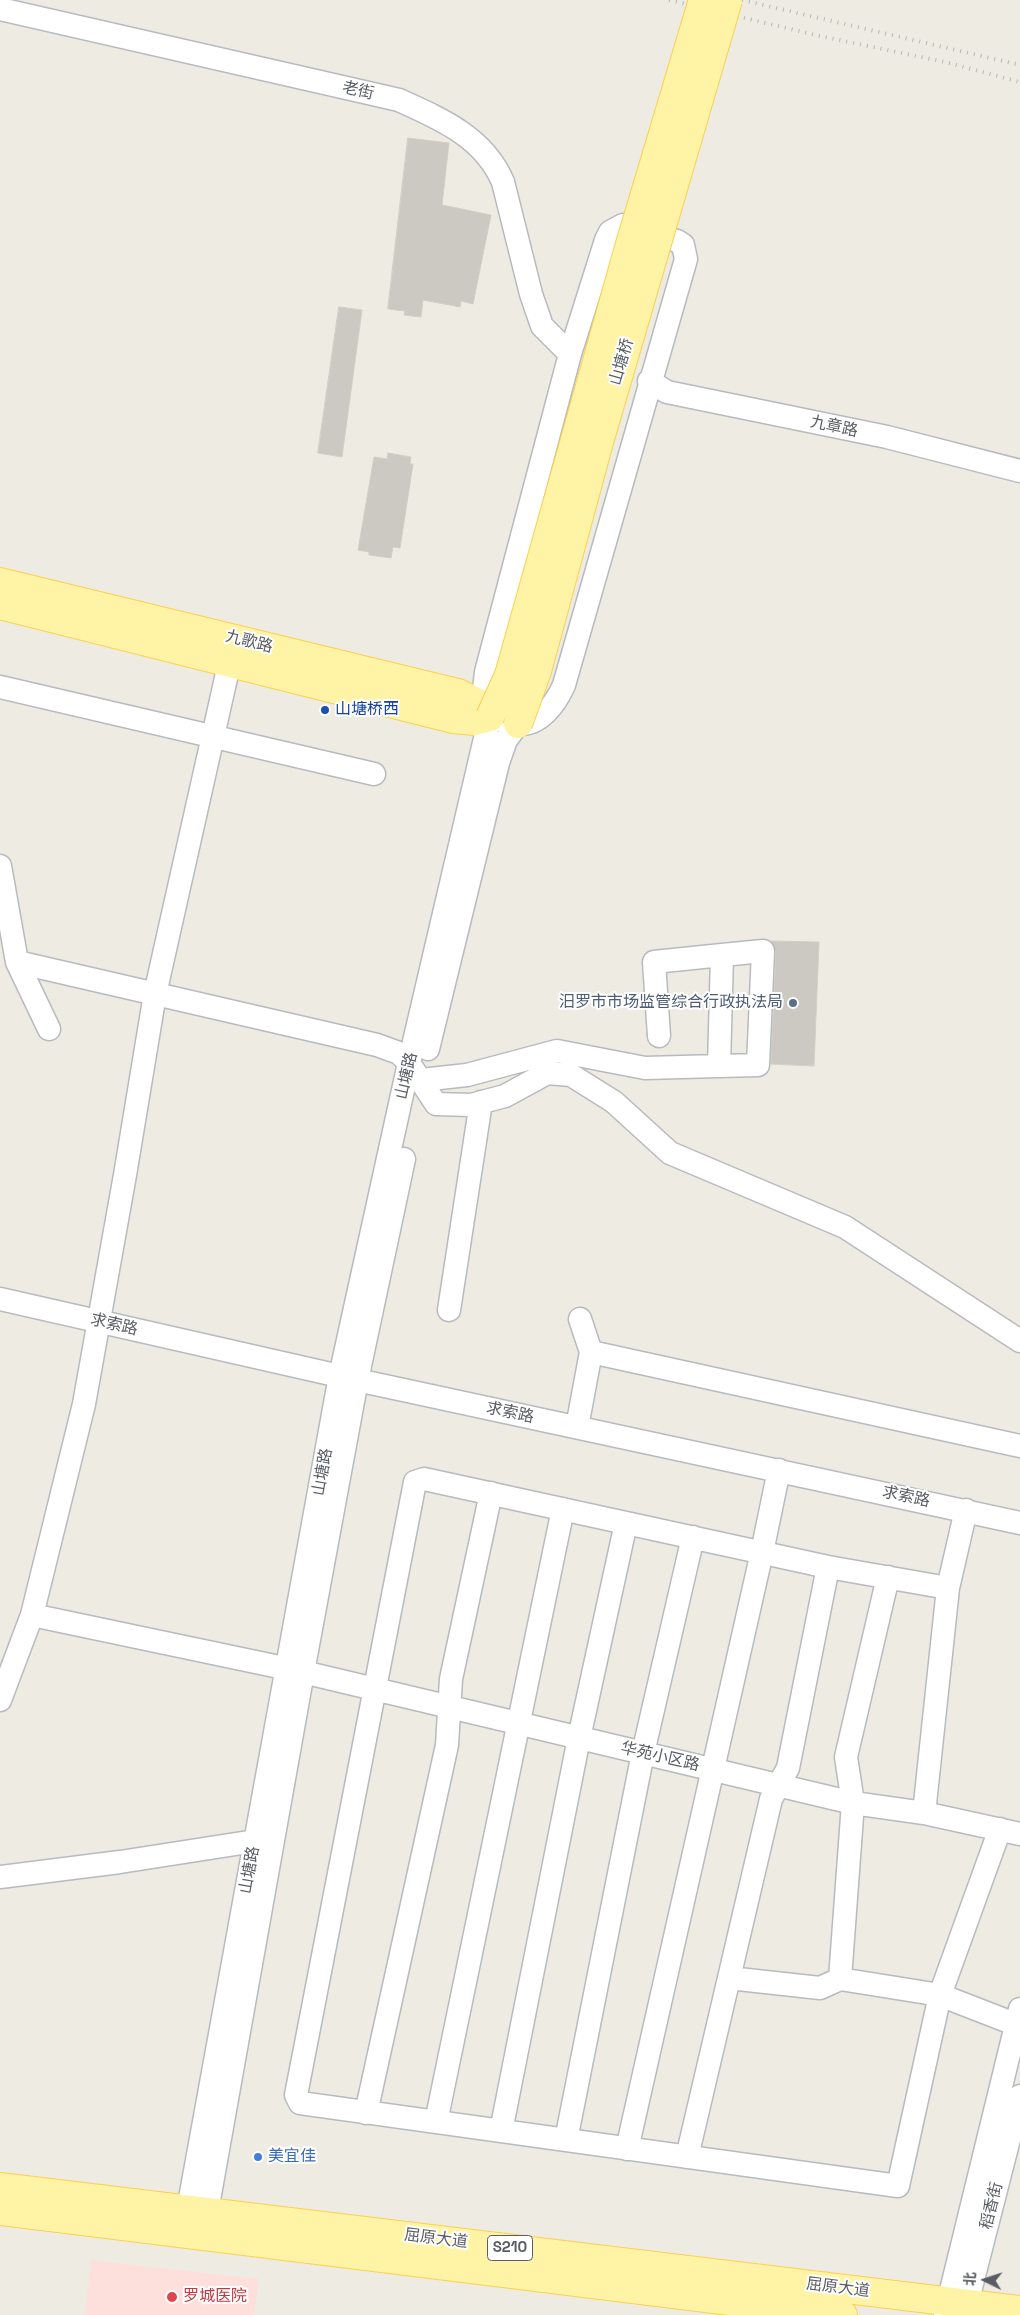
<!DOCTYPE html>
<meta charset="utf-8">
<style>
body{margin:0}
#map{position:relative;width:1020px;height:2315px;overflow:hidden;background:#eeece2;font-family:"Space Grotesk","Noto Sans SC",sans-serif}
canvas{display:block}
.north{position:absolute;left:960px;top:2255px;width:50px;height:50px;-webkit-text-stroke:4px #fff;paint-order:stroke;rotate:274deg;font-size:14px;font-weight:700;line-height:20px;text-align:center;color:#5a5e64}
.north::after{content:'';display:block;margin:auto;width:18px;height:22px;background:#5a5e64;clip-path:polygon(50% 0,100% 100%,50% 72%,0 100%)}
</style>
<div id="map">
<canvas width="1020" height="2315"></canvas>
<div class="north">北</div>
</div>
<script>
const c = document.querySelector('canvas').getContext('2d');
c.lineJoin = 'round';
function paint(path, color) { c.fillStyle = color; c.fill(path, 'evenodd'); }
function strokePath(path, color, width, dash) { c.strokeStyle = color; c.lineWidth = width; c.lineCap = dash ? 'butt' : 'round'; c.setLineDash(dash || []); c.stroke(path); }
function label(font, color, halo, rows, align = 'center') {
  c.font = font + ' "Space Grotesk","Noto Sans SC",sans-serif'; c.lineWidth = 4; c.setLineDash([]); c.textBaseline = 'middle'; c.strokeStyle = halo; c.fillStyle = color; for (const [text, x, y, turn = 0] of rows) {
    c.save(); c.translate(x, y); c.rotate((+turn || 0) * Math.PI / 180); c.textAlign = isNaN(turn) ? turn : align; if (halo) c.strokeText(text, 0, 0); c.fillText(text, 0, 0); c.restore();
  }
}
const medical = new Path2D(`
 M91,2260l168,19 -5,36h-169z`);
const building = new Path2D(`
 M408,138l41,5 -7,62 49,10 -18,89 -12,-3 -1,6 -37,-7 -2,17 -17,-2 1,-4 -17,-2z
 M339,307l23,3 -20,147 -24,-4z
 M388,453l23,4 -1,7h3l-13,84 -7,-1 -2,11 -22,-3v-3l-11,-2 16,-93 13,2z
 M771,941l48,1 -5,124 -43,-2 5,-112z`);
const minor = new Path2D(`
 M0,9l399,91c42,19 85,37 104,82l28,112 11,32 28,28
 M649,381l18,11 220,45 133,34
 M0,687l374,87
 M0,866l17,96 32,67
 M17,962l360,83 22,8 10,10 27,41 35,1 34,-9 42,-23 24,2 43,27 56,51 175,74 175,114
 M428,1049l70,-286 8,-23 12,-16
 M719,1066l39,-1 5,-114 -41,4
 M421,1080l46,-5 90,-24 88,17 74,-2 3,-111 -68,7 5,74
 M0,1299l357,81 663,143
 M449,1310l32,-208
 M591,1352l429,94
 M577,1427l14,-75 -11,-33
 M948,1588l-120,-21 -404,-88 -9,3 -119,613 4,8 598,83 42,-191 60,-166
 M32,1615l271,57 550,131 71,10 96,21
 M0,1700l32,-85 52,-211 41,-229 30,-181 78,-347
 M924,1813l24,-225 18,-78
 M0,1877l120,-15 135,-21 13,-4
 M729,1978l91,10 20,-9 100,16 80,31
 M840,1979l13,-176 -7,-46 42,-180
 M366,2113l81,-368 4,-66 40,-186
 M436,2122l127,-613
 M501,2131l78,-393 47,-215
 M566,2140l77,-387 50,-216
 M627,2149l135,-597 17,-82
 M687,2157l84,-358 17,-31 40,-201
 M185,2226l155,-850 69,-313 81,-346 -6,-27 2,-18 84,-318 36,-114 4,-8 13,-7 54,16 6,4 3,14 -122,426c-8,18 -24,41 -46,39 -9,-1 -19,-5 -28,-7
 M204,2228l99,-556 54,-292 47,-221
 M945,2315l75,-306
 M964,2315l56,-219`);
const major = new Path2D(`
 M0,582l458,111 18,9 14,15 -15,4 -22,-2 -453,-114
 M0,2187l1020,123
 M0,2211l843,104`);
const rail = new Path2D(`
 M669,0l151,36 125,26 75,20
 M742,0l278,65`);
const majorBridge = new Path2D(`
 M490,717l19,-42 121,-431 73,-244
 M518,724l19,-53 62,-229 129,-442`);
const markers = [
 [325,710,5,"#1a4fb4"],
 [793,1003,5,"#5c6f8a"],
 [258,2157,5,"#3f7fe0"],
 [172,2297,6,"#e0444e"]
];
const shields = [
 [510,2248,45]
];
const shieldNames = [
 ["S210",510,2248]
];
const streetNames = [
 ["老街",358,91,13],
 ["山塘桥",622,362,-74],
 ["九章路",834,427,12],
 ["九歌路",249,642,14],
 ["山塘路",407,1076,-77],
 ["求索路",114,1325,13],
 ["求索路",510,1413,12],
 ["山塘路",323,1472,-80],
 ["求索路",906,1497,12],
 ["华苑小区路",660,1757,13],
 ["山塘路",250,1870,-80],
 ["稻香街",992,2206,-76],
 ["屈原大道",436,2239,7],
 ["屈原大道",838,2288,7]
];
const transitNames = [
 ["山塘桥西",335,710]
];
const serviceNames = [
 ["汨罗市市场监管综合行政执法局",783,1003]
];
const shopNames = [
 ["美宜佳",268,2157]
];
const healthNames = [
 ["罗城医院",183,2297]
];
paint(medical, '#fde0dc');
paint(building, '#cbc9c1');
strokePath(building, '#d3cec0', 1);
strokePath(minor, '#b7babf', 25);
strokePath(major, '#fcd04d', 30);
strokePath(minor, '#fff', 22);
strokePath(major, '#fff3a6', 28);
strokePath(rail, '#b5b6b7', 4, [1, 6]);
strokePath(majorBridge, '#fcd04d', 30, []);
strokePath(majorBridge, '#fff3a6', 28);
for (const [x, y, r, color] of markers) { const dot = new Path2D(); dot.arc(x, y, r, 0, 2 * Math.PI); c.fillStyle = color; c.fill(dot); strokePath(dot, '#fff', 2); }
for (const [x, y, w] of shields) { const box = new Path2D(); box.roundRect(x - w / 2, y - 12.5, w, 25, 4); c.fillStyle = '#fff'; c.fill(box); strokePath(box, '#5a5e64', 1); }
label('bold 15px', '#5a5e64', null, shieldNames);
label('16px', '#5a5e64', '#fff', streetNames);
label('16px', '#164399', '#fff', transitNames, 'left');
label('16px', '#4e5e75', '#fff', serviceNames, 'right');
label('16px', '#366cbe', '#fff', shopNames, 'left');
label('16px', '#be3a42', '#fff', healthNames, 'left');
</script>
